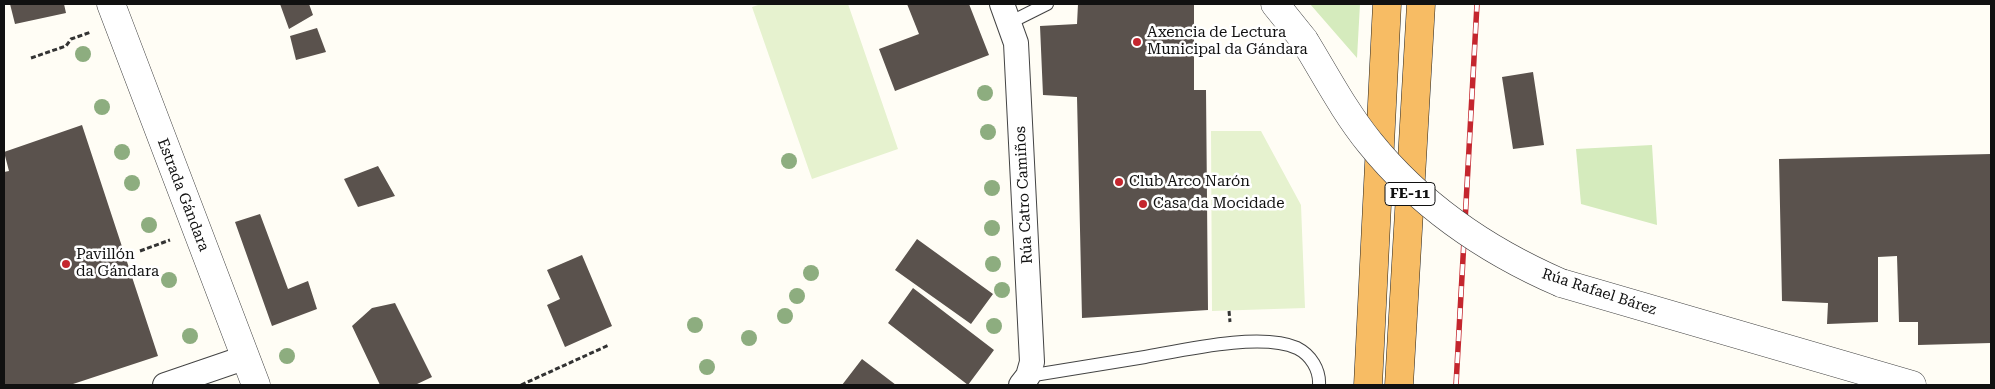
<!DOCTYPE html>
<meta charset="utf-8">
<style>
body{margin:0}
#map{position:relative;width:1995px;height:389px;overflow:hidden;background:#fffdf5;font-family:"Roboto Serif",serif}
canvas{display:block}
.frame{position:absolute;inset:0;border:5px solid #111;pointer-events:none}
</style>
<div id="map">
<canvas width="1995" height="389"></canvas>
<div class="frame"></div>
</div>
<script>
const c = document.querySelector('canvas').getContext('2d');
c.lineJoin = 'round';
function paint(path, color) { c.fillStyle = color; c.fill(path, 'evenodd'); }
function strokePath(path, color, width, dash) { c.strokeStyle = color; c.lineWidth = width; c.lineCap = dash ? 'butt' : 'round'; c.setLineDash(dash || []); c.stroke(path); }
function label(font, color, halo, rows, align = 'center') {
  c.font = font + ' "Roboto Serif",serif'; c.lineWidth = 5; c.setLineDash([]); c.textBaseline = 'middle'; c.strokeStyle = halo; c.fillStyle = color; for (const [text, x, y, turn = 0] of rows) {
    c.save(); c.translate(x, y); c.rotate((+turn || 0) * Math.PI / 180); c.textAlign = isNaN(turn) ? turn : align; if (halo) c.strokeText(text, 0, 0); c.fillText(text, 0, 0); c.restore();
  }
}
const green = new Path2D(`
 M1310,4h50l-3,54z
 M1652,145l5,80 -76,-21 -5,-55z`);
const pitch = new Path2D(`
 M761,4h87l50,145 -86,30 -60,-172z
 M1211,131h50l40,74 4,103 -93,3z`);
const building = new Path2D(`
 M10,4h54l2,9 -51,11z
 M280,4h29l4,11 -24,14z
 M907,4h62l20,51 -94,36 -16,-42 40,-15z
 M1078,4h116v86h12l2,220 -126,8 -5,-221 -34,-2 -3,-69 37,-2z
 M317,28l9,24 -30,8 -6,-24z
 M1533,72l11,73 -31,4 -11,-72z
 M82,125l76,231 -88,29h-66v-213l5,-1 -5,-19z
 M1991,154v189l-73,2v-23h-19l-2,-66 -19,1v65l-51,2 1,-21 -46,-2 -3,-142z
 M378,166l17,30 -37,11 -14,-28z
 M260,214l28,75 20,-8 9,28 -45,17 -37,-104z
 M917,239l76,55 -22,30 -76,-54z
 M582,255l30,71 -47,21 -18,-42 13,-6 -13,-29z
 M913,288l81,62 -26,35 -80,-62z
 M395,303l37,74 -17,8h-35l-28,-59 20,-18z
 M862,359l34,26h-54z`);
const path = new Path2D(`
 M31,58l35,-12 5,-7 20,-7
 M140,251l30,-11
 M1229,311l1,11
 M521,385l88,-40`);
const service = new Path2D(`
 M1009,23l38,-19
 M1028,376c39,-6 78,-13 117,-19 39,-7 116,-25 152,-9 14,7 23,22 22,37`);
const minor = new Path2D(`
 M1002,4l14,39 16,319 -4,14 -7,9
 M165,385l79,-27`);
const tertiary = new Path2D(`
 M111,4l145,381
 M1275,4l29,36
 M1561,283l351,102`);
const trunk = new Path2D(`
 M1368,385l19,-381
 M1399,385l22,-381`);
const rail = new Path2D(`
 M1456,385l21,-381`);
const tertiaryBridge = new Path2D(`
 M1304,40c21,34 40,71 66,103 51,63 117,108 191,140`);
const trees = [
 [83,54],
 [985,93],
 [102,107],
 [988,132],
 [122,152],
 [789,161],
 [132,183],
 [992,188],
 [149,225],
 [992,228],
 [993,264],
 [811,273],
 [169,280],
 [1002,290],
 [797,296],
 [785,316],
 [695,325],
 [994,326],
 [190,336],
 [749,338],
 [287,356],
 [707,367]
];
const markers = [
 [1137,42,5,"#c4262e"],
 [1119,182,5,"#c4262e"],
 [1143,204,5,"#c4262e"],
 [66,264,5,"#c4262e"]
];
const shields = [
 [1410,194,50]
];
const shieldNames = [
 ["FE-11",1410,194]
];
const poiNames = [
 ["Axencia de Lectura",1147,33],
 ["Municipal da Gándara",1147,50],
 ["Club Arco Narón",1129,182],
 ["Casa da Mocidade",1153,204],
 ["Pavillón",76,255],
 ["da Gándara",76,272]
];
const streetNames = [
 ["Estrada Gándara",183,195,69],
 ["Rúa Catro Camiños",1024,195,-93],
 ["Rúa Rafael Bárez",1599,292,18]
];
paint(green, '#d5ebbd');
paint(pitch, '#e6f2cf');
paint(building, '#5a524d');
strokePath(service, '#444', 14);
strokePath(minor, '#444', 26);
strokePath(tertiary, '#444', 29);
strokePath(trunk, '#222', 29);
strokePath(path, '#333', 3, [5, 2.5]);
strokePath(service, '#fff', 12);
strokePath(minor, '#fff', 24);
strokePath(tertiary, '#fff', 28);
strokePath(trunk, '#f7bc64', 28);
strokePath(rail, '#c4262e', 5.5);
strokePath(rail, '#fff', 4, [11]);
strokePath(tertiaryBridge, '#444', 29, []);
strokePath(tertiaryBridge, '#fff', 28);
c.fillStyle = '#8dad7f';
for (const [x, y] of trees) { c.beginPath(); c.arc(x, y, 8, 0, 2 * Math.PI); c.fill(); }
for (const [x, y, r, color] of markers) { const dot = new Path2D(); dot.arc(x, y, r, 0, 2 * Math.PI); c.fillStyle = color; c.fill(dot); strokePath(dot, '#fff', 2); }
for (const [x, y, w] of shields) { const box = new Path2D(); box.roundRect(x - w / 2, y - 11.5, w, 23, 4); c.fillStyle = '#fff'; c.fill(box); strokePath(box, '#111', 1); }
label('bold 14px', '#111', null, shieldNames);
label('15px', '#111', '#fff', poiNames, 'left');
label('15px', '#111', '#fff', streetNames);
</script>
